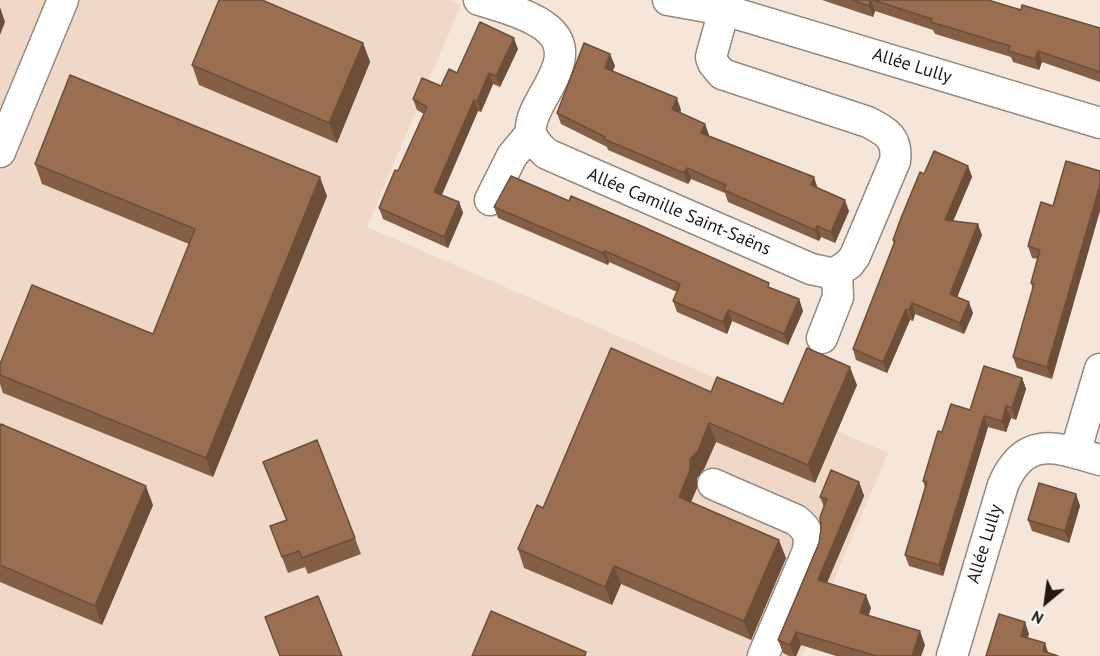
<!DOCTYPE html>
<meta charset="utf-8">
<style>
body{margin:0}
#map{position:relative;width:1100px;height:656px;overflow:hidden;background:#f6e5d9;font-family:"PT Sans",sans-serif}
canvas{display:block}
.north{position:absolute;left:1016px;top:572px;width:60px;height:60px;-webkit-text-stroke:4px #fff;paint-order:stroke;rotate:209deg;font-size:16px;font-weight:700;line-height:24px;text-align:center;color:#1e1814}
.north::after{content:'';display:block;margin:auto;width:21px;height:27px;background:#1e1814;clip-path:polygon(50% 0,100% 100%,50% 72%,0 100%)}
</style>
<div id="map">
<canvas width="1100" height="656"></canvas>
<div class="north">N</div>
</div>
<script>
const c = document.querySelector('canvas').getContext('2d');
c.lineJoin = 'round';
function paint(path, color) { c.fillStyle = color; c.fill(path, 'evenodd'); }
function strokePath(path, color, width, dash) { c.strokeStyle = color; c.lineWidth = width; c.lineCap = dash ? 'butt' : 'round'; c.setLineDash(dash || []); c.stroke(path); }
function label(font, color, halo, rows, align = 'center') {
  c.font = font + ' "PT Sans",sans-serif'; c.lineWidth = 5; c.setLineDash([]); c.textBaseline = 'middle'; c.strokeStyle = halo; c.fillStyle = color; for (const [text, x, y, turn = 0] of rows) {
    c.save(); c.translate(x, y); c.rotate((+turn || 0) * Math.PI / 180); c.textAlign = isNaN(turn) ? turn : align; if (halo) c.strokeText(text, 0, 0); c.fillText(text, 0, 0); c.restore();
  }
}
const built = new Path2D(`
 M0,0h449l12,5 -94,222 521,226 -86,203h-802z`);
const minor = new Path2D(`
 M479,0c20,6 53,15 69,29 36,31 -21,74 -17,103 2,10 9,16 16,22l264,115 19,4 7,-1
 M668,0l56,10 3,-10
 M0,152l63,-152
 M490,200l22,-44 19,-23
 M822,338l16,-41 -1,-25 12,-8 6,-8 40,-95c3,-23 -8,-29 -27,-39l-146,-48 -9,-11 -2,-6 13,-47 376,113
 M1075,453l25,-84
 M713,484l83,36c13,10 15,18 11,33l-44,103
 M952,656l51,-171c22,-52 55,-37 97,-25`);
const wall = new Path2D(`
 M822,0h166l33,10 79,18v54l-58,-20 -3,8 -26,-8 -2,-5 -76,-23 -2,-4 -58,-19 -2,6z
 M363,43l7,19 -33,81 -138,-58 -7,-20z
 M518,49l-18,38 -7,-3 -12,28 -3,-1 -36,84 17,7 4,11 -15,35 -65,-29 -4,-11 19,-37 26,-57 -7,-4 -4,-11 28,-13 16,-13z
 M610,54l5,12 -3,5 69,39 -1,3 25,11 4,12 109,52 31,23 -14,32 -14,-6 -2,4 -91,-39 -3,-9 -34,-14 -3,5 -80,-34 -1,-3 -46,-23 -4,-11z
 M35,164l292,32 -114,281 -210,-84 -3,-9v-20l153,-30 36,-90 -147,-60z
 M968,166l4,11 -19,44 29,14 -25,62 16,16 -9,21 -49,-20 -2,7 -3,-1 -23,53 -31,-13 -3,-11 41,-105 -1,-4 31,-66z
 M1041,202l11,177 -35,-11 -4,-11 20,-68 -2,-6 7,-24 -6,-1 -4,-12z
 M494,207l277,81 28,11 4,12 -15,34 -56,-24 -5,13 -50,-22 -4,-11 4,-9 -68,-30 -1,3 -110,-47z
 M1022,378l4,11 -10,31 -5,-2 -5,14 -18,-5 -45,149 -34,-10 -4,-11 20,-68 -2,-6 19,-49z
 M857,385l-42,98 -99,-41 -12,27 -7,9v10l-6,14 95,56 -35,82 -130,-56 -9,21 -88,-37 -6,-19 25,-41 168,-116 72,12z
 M0,426l153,79 -51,120 -102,-43z
 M263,462l92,76 6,16 -53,20 -3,-7 -17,6 -18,-47 16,-6z
 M859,482l5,14 -37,87 44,25 -3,8 57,29 -4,11h-85l-35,-11 -5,11h-7l-6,-3 -5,-13 41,-97 5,-36 -4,-10z
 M1076,494l4,12 -11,37 -37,-12 -4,-11z`);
const shadedWall = new Path2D(`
 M871,0l4,11 -2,6 -4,-11z
 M0,7l5,15 -5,13z
 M514,38l4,11 -18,38 -4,-11z
 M363,43l7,19 -33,81 -8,-20z
 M1038,51l4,11 -3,8 -4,-11z
 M610,54l5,12 -6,13 -4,-11z
 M489,73l4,11 -12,28 -4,-11z
 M677,98l4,12 -5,11 -4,-12z
 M474,100l4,11 -40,92 -4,-11z
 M705,124l4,11 -4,9 -4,-11z
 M968,166l4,11 -23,54 -4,-11z
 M687,168l4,11 -3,5 -4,-11z
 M320,177l7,19 -114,281 -7,-19z
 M814,177l4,12 -7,-4z
 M1100,185v26l-48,168 -5,-12z
 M845,200l4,11 -14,32 -4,-11z
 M459,202l4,11 -15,35 -4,-11z
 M978,224l4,11 -28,70 -4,-11z
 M817,226l4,11 -2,4 -4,-11z
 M605,251l4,11 -1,3 -5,-12z
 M799,299l4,12 -15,34 -4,-11z
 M969,302l4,11 -9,21 -4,-11z
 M912,303l3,11 -2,7 -4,-11z
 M906,309l4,11 -23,53 -4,-11z
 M728,310l4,11 -5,13 -4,-12z
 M850,367l7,18 -42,98 -7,-18z
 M1022,378l4,11 -10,31 -4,-12z
 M1006,406l5,12 -5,14 -4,-11z
 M984,416l4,11 -45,149 -4,-11z
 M709,423l7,19 -12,27 -7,9v10l-12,27 -6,-18 11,-38z
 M859,482l5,14 -42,98 -4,-14z
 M146,486l7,19 -51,120 -7,-19z
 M1076,494l4,12 -11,37 -4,-12z
 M779,540l7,18 -35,82 -7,-19z
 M614,566l7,18 -9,21 -7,-18z
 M866,595l5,13 -6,19 -5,-14z
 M1025,622l4,12 -4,13 -4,-11z
 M920,631l5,14 -4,11h-9z
 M796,632l5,13 -5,11h-2l-4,-11z
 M1045,643l4,12 -6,-4z`);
const building = new Path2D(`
 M219,0h43l101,43 -34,80 -137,-58z
 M852,0h18l-1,6z
 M873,0h115l33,10 1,-5 78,23v44l-62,-21 -3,8 -27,-8 2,-5 -79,-24 1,-3z
 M480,22l34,16 -18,38 -7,-3 -12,28 -3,-1 -40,92 25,10 -15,35 -65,-29 16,-38 3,1 29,-64 -14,-8 9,-21 19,8 8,-17 8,4z
 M584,43l26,11 -5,14 72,30 -5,11 33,15 -4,9 113,44 -3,8 34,15 -14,32 -14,-6 -2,4 -91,-40 2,-5 -39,-17 -3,5 -80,-34 1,-2 -48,-24z
 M70,75l250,102 -114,281 -206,-83v-11l32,-79 121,49 42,-105 -160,-65z
 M934,151l34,15 -23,54 33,4 -28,70 19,8 -9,21 -48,-20 -3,7 -3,-1 -23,53 -30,-13 42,-108 -2,-1 8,-22 19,-46 4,2z
 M1066,161l34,10v14l-53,182 -34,-10 21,-73 -3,-1 9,-33 -12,-4 13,-44 12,4z
 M511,176l58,25 2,-5 68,29 130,58 -1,4 31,12 -15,35 -56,-24 -5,12 -50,-21 7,-17 -75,-33 -2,2 -109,-46z
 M611,348l100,44 6,-15 66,27 24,-56 43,19 -42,98 -99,-42 -11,28 -8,8v11l-11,27 100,43 -35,81 -130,-55 -9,21 -87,-38 19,-44 6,3z
 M984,366l38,12 -10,30 -6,-2 -4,15 -18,-5 -45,149 -34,-10 22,-73 -4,-1 15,-50 4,1 9,-28 19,6z
 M1,424l145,62 -51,120 -95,-41v-139z
 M317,440l38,98 -53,20 -3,-7 -17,6 -12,-31 17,-6 -24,-58z
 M831,470l28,12 -41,98 48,15 -6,18 60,18 -8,25h-36l-80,-24 -6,13 -12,-5 41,-97 2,-14 -1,-12 7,-18 -7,-2z
 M1039,483l37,11 -11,37 -37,-11z
 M318,596l24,60h-62l-15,-39z
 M491,611l95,41 -1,4h-113z
 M999,614l26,8 -4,14 24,7 -2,8 15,5h-72z`);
const streetNames = [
 ["Allée Lully",912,66,17],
 ["Allée Camille Saint-Saëns",679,212,23],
 ["Allée Lully",985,544,-73]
];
paint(built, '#f0d8c8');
strokePath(minor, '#98887d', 33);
strokePath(minor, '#fff', 30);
paint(wall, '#845f46');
paint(shadedWall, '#6c4e39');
paint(building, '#9a6f51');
strokePath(building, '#6c4e39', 1.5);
label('18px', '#1e1814', '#fff', streetNames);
</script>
